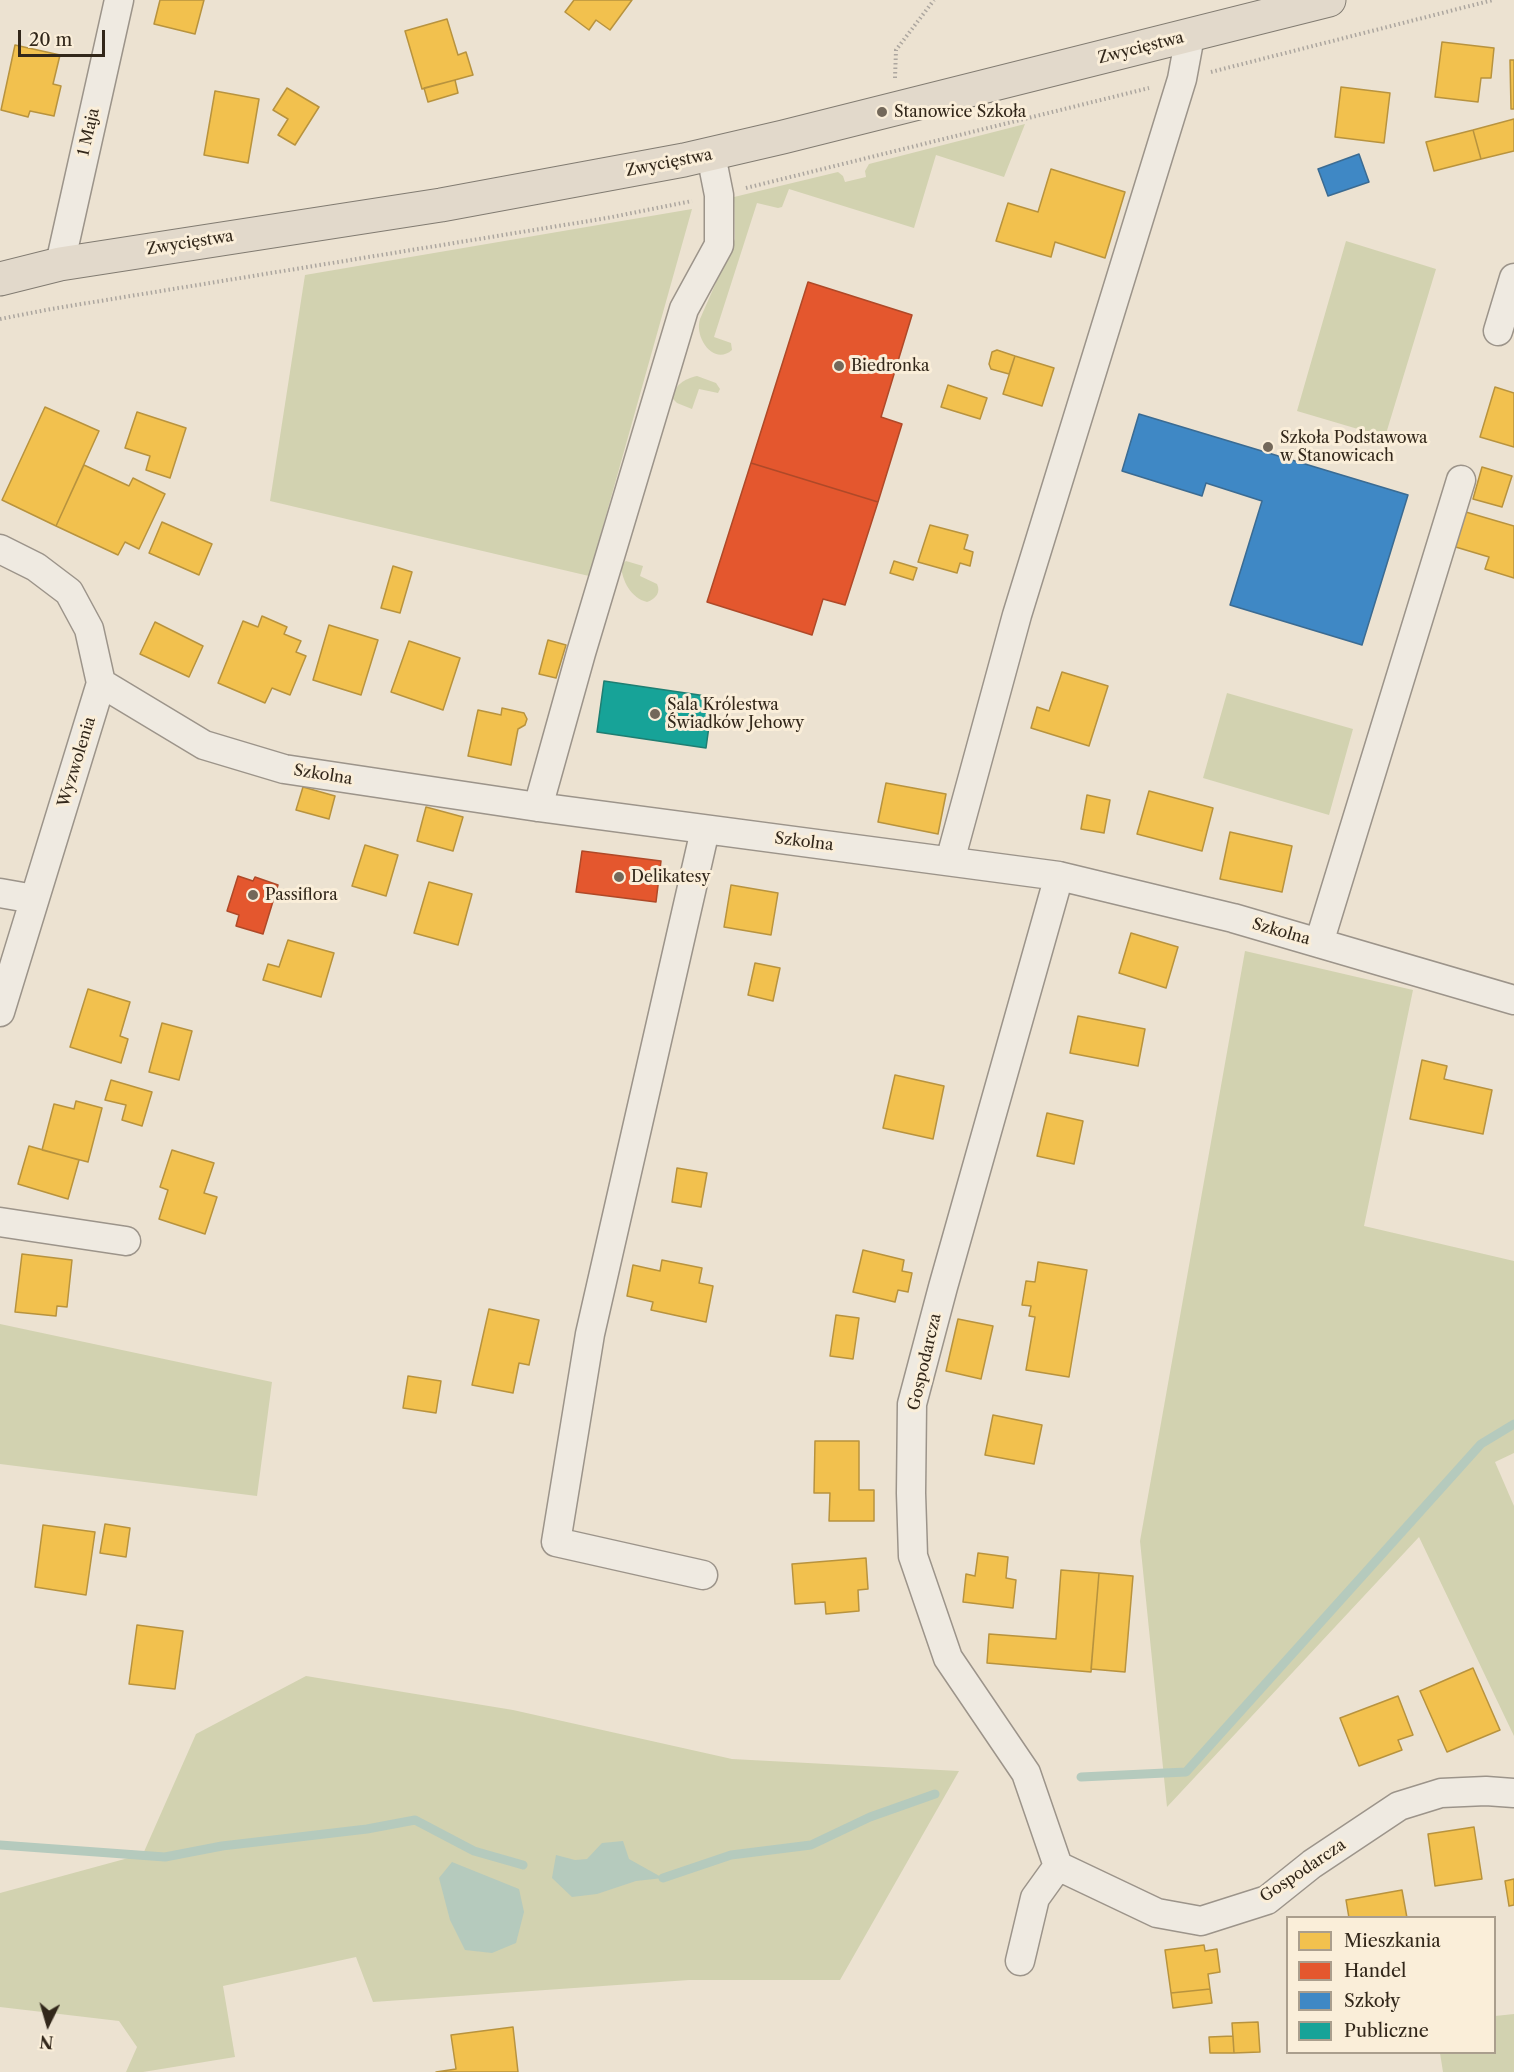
<!DOCTYPE html>
<meta charset="utf-8">
<style>
body{margin:0}
#map{position:relative;width:1514px;height:2072px;overflow:hidden;background:#ece2d1;font-family:"Libre Caslon Text",serif}
canvas{display:block}
.legend{position:absolute;left:1286px;top:1916px;width:210px;height:138px;box-sizing:border-box;background:#faeed9;border:2px solid #aa9e8d;margin:0;padding:8px 10px;list-style:none;font-size:18px;color:#32271a}
.legend li{display:flex;align-items:center;gap:12px;height:30px}
.legend b{width:30px;border:2px solid #aa9e8d}
.north{position:absolute;left:18px;top:1994px;width:60px;height:60px;-webkit-text-stroke:4px #faeed9;paint-order:stroke;rotate:185deg;font-size:16px;font-weight:700;line-height:24px;text-align:center;color:#32271a}
.north::after{content:'';display:block;margin:auto;width:21px;height:27px;background:#32271a;clip-path:polygon(50% 0,100% 100%,50% 72%,0 100%)}
.scale{position:absolute;left:18px;top:30px;width:87px;height:27px;box-sizing:border-box;border:3px solid #32271a;border-top:0;padding-left:8px;font-size:18px;line-height:21px;white-space:nowrap;color:#32271a;-webkit-text-stroke:4px #faeed9;paint-order:stroke}
</style>
<div id="map">
<canvas width="1514" height="2072"></canvas>
<ul class="legend">
<li><b style="height:16px;background:#f2c14e"></b>Mieszkania</li>
<li><b style="height:16px;background:#e4572e"></b>Handel</li>
<li><b style="height:16px;background:#3f88c5"></b>Szkoły</li>
<li><b style="height:16px;background:#17a398"></b>Publiczne</li>
</ul>
<div class="north">N</div>
<div class="scale">20 m</div>
</div>
<script>
const c = document.querySelector('canvas').getContext('2d');
c.lineJoin = 'round';
function paint(path, color) { c.fillStyle = color; c.fill(path, 'evenodd'); }
function strokePath(path, color, width, dash) { c.strokeStyle = color; c.lineWidth = width; c.lineCap = dash ? 'butt' : 'round'; c.setLineDash(dash || []); c.stroke(path); }
function label(font, color, halo, rows, align = 'center') {
  c.font = font + ' "Libre Caslon Text",serif'; c.lineWidth = 6; c.setLineDash([]); c.textBaseline = 'middle'; c.strokeStyle = halo; c.fillStyle = color; for (const [text, x, y, turn = 0] of rows) {
    c.save(); c.translate(x, y); c.rotate((+turn || 0) * Math.PI / 180); c.textAlign = isNaN(turn) ? turn : align; if (halo) c.strokeText(text, 0, 0); c.fillText(text, 0, 0); c.restore();
  }
}
const green = new Path2D(`
 M1025,124l-21,53 -68,-22 -22,73 -125,-39 -7,18 -4,1 -21,-5 -43,134 17,6 1,7c-18,16 -38,-12 -32,-31l35,-80 -1,-42 104,-25 5,4 2,6 21,-5 -1,-6 4,-7z
 M692,209l-103,367 -319,-75 35,-226z
 M1346,241l90,28 -51,168 -88,-26z
 M697,376l19,7 4,6 -2,4 -19,-4 -7,20 -15,-6 -4,-4c1,-14 11,-20 24,-23z
 M626,561l17,5 -3,10 17,8c4,8 -1,15 -10,18 -16,-4 -25,-21 -26,-37z
 M1227,693l126,36 -24,86 -126,-37z
 M1245,951l168,39 -49,236 150,35v192l-19,9 19,44v230l-95,-199 -252,270 -27,-266z
 M0,1324l272,58 -15,114 -257,-32z
 M306,1676l207,34 219,49 227,12 -119,209h-151l-316,22 -17,-45 -133,29 12,71 -92,15h-17l11,-25 -18,-26 -119,-14v-114l143,-39 53,-120z
 M1514,2014v58h-71l-3,-19 54,-1 1,-36z`);
const water = new Path2D(`
 M623,1841l6,18 34,19 -27,3 -39,13 -25,3 -20,-19 4,-23 19,5 12,-1 15,-16z
 M452,1862l67,27 5,23 -8,31 -24,10 -27,-3 -15,-30 -11,-42z`);
const homes = new Path2D(`
 M160,0h44l-9,34 -41,-10z
 M574,0h58l-22,30 -14,-10 -7,10 -24,-18z
 M447,19l11,36 8,-3 7,23 -51,14 -17,-58z
 M1442,42l52,6 -3,30h-10l-3,24 -43,-5z
 M15,45l45,10 -7,29 8,2 -7,30 -24,-5 -2,6 -27,-7z
 M1510,60h4v49h-3z
 M455,80l3,13 -30,9 -4,-14z
 M1341,87l49,6 -6,50 -49,-6z
 M287,88l32,19 -24,38 -17,-10 10,-16 -15,-9z
 M215,91l44,8 -11,64 -44,-8z
 M1514,119v32l-33,8 -8,-29z
 M1473,130l8,29 -47,12 -8,-29z
 M1051,169l74,23 -20,66 -50,-16 -4,15 -55,-16 12,-38 30,9z
 M997,350l18,6 -6,18 -18,-5 -2,-5 3,-12z
 M1015,356l39,12 -12,38 -39,-12z
 M948,385l39,13 -7,21 -39,-12z
 M1495,387l19,6v54l-34,-10z
 M45,407l54,24 -43,95 -54,-26z
 M137,412l49,16 -16,50 -24,-8 4,-14 -25,-8z
 M84,465l45,21 4,-8 32,16 -26,55 -14,-7 -7,13 -62,-29z
 M1482,467l30,9 -10,31 -29,-8z
 M1459,510l55,16v52l-29,-9 4,-12 -40,-12z
 M162,522l50,22 -13,31 -50,-22z
 M930,525l38,10 -4,14 9,3 -3,14 -10,-3 -3,10 -39,-11z
 M894,561l23,7 -4,12 -23,-7z
 M393,566l19,6 -12,41 -19,-5z
 M262,616l25,11 -3,7 17,7 -5,11 10,4 -16,39 -18,-7 -7,15 -47,-20 25,-62 15,6z
 M155,622l48,24 -14,31 -49,-23z
 M329,625l49,15 -17,55 -48,-15z
 M548,640l18,5 -10,33 -17,-4z
 M409,641l51,17 -17,52 -52,-18z
 M1062,672l46,14 -19,60 -58,-18 6,-21 12,4z
 M502,708l22,5 3,6 -2,6 -7,4 -7,36 -43,-9 10,-46 23,5z
 M886,783l60,11 -8,40 -60,-12z
 M303,787l32,9 -6,23 -33,-9z
 M1149,791l64,17 -11,43 -65,-17z
 M1087,795l23,5 -6,33 -23,-4z
 M426,807l37,10 -10,34 -36,-10z
 M1230,832l62,14 -10,46 -62,-13z
 M365,845l33,10 -12,41 -34,-10z
 M429,882l43,12 -14,51 -44,-12z
 M731,885l47,8 -7,42 -47,-8z
 M1131,933l47,14 -12,41 -47,-15z
 M288,940l46,13 -13,44 -58,-17 5,-16 11,3z
 M755,963l25,5 -7,33 -25,-6z
 M88,989l42,13 -10,34 8,3 -7,24 -51,-16z
 M1078,1016l67,13 -7,37 -68,-13z
 M162,1023l30,8 -13,49 -30,-8z
 M1422,1060l25,6 -3,13 48,11 -9,44 -73,-15z
 M895,1075l49,11 -11,53 -50,-11z
 M111,1080l41,12 -10,34 -20,-6 4,-15 -21,-5z
 M76,1101l26,7 -14,54 -46,-12 12,-46 20,5z
 M1047,1113l36,8 -9,43 -37,-8z
 M29,1146l50,14 -11,39 -50,-15z
 M172,1150l42,13 -10,30 13,4 -12,37 -46,-15 9,-29 -8,-3z
 M677,1168l30,5 -6,34 -29,-5z
 M863,1250l41,10 -2,11 10,2 -4,19 -10,-2 -3,12 -42,-10z
 M22,1254l50,6 -5,47 -10,-1 -1,10 -41,-4z
 M662,1260l40,8 -3,15 14,3 -7,36 -55,-12 2,-8 -26,-6 6,-31 27,6z
 M1038,1262l49,8 -18,107 -43,-7 9,-53 -6,-1 2,-10 -9,-1 4,-24 9,1z
 M489,1309l50,11 -10,45 -10,-2 -6,30 -41,-8z
 M836,1315l23,3 -6,41 -23,-3z
 M958,1319l35,7 -12,53 -35,-8z
 M408,1376l33,5 -5,32 -33,-5z
 M993,1415l49,10 -8,39 -49,-9z
 M815,1441h44v49h15v31h-45l1,-28h-16z
 M105,1524l25,4 -4,29 -26,-4z
 M43,1525l52,7 -9,63 -51,-8z
 M978,1553l30,4 -2,21 10,2 -3,28 -50,-6 3,-28 9,2z
 M866,1558l2,31 -10,1 1,21 -33,3 -1,-12 -30,2 -3,-40z
 M1061,1570l38,3 -8,99 -104,-9 2,-29 67,5z
 M1099,1573l34,3 -8,96 -34,-3z
 M137,1625l46,6 -8,58 -46,-5z
 M1473,1668l27,62 -53,22 -27,-61z
 M1398,1696l15,39 -15,5 4,10 -43,16 -19,-48z
 M1474,1827l8,52 -47,7 -7,-52z
 M1514,1879v26l-5,1 -4,-25z
 M1402,1890l5,28h-58l-3,-18z
 M1204,1945l1,6 12,-2 3,23 -12,2 2,15 -39,4 -6,-43z
 M1210,1989l2,14 -39,5 -2,-15z
 M1258,2022l2,30 -26,1 -2,-30z
 M513,2027l5,45h-82l20,-3 -5,-34z
 M1233,2036l1,17h-24l-1,-16z`);
const shops = new Path2D(`
 M808,282l104,33 -31,102 21,7 -24,78 -127,-39z
 M751,463l127,39 -33,103 -22,-6 -11,36 -105,-33z
 M582,851l79,10 -5,41 -80,-10z
 M238,876l15,5 2,-4 23,8 -15,49 -27,-8 3,-11 -12,-4z`);
const schools = new Path2D(`
 M1359,154l10,28 -41,14 -10,-27z
 M1139,414l269,81 -46,150 -132,-40 32,-104 -56,-18 -4,13 -80,-25z`);
const public = new Path2D(`
 M604,681l109,16 -7,51 -109,-16z`);
const stream = new Path2D(`
 M1081,1777l105,-5 295,-328 33,-20
 M0,1845l165,12 57,-11 145,-17 48,-9 59,31 49,14
 M663,1878l68,-23 80,-10 59,-28 65,-23`);
const path = new Path2D(`
 M1211,72l282,-72
 M895,78l1,-28 38,-50
 M746,188l403,-100
 M0,319l51,-10 556,-91 85,-17`);
const minor = new Path2D(`
 M60,264l59,-264
 M1498,331l16,-53
 M0,549l36,18 33,25 20,37 12,54 -101,329
 M101,683l103,62 80,24 254,38 521,69 174,42 281,82
 M538,807l43,-154 103,-344 35,-64v-50l-8,-40
 M950,861l67,-246 165,-536 8,-43
 M0,893l34,6
 M1319,943l142,-463
 M0,1222l126,19
 M703,1575l-147,-33 34,-208 115,-504
 M1058,1866l99,47 44,8 66,-21 45,-36 87,-58 42,-13 45,-2 28,2
 M1020,1961l15,-63 23,-32 -32,-93 -78,-115 -35,-102 -2,-63 1,-89 31,-117 116,-411`);
const major = new Path2D(`
 M0,279l60,-15 381,-59 243,-45 99,-23 546,-137`);
const markers = [
 [882,112,6,"#73685a"],
 [839,366,6,"#73685a"],
 [1268,447,6,"#73685a"],
 [655,714,6,"#73685a"],
 [619,877,6,"#73685a"],
 [253,895,6,"#73685a"]
];
const streetNames = [
 ["Zwycięstwa",1141,48,-14],
 ["1 Maja",89,132,-77],
 ["Zwycięstwa",669,163,-11],
 ["Zwycięstwa",190,243,-9],
 ["Wyzwolenia",77,762,-73],
 ["Szkolna",323,775,9],
 ["Szkolna",804,842,7],
 ["Szkolna",1281,932,16],
 ["Gospodarcza",925,1362,-77],
 ["Gospodarcza",1303,1871,-34]
];
const poiNames = [
 ["Stanowice Szkoła",894,112],
 ["Biedronka",851,366],
 ["Szkoła Podstawowa",1280,438],
 ["w Stanowicach",1280,456],
 ["Sala Królestwa",667,705],
 ["Świadków Jehowy",667,723],
 ["Delikatesy",631,877],
 ["Passiflora",265,895]
];
paint(green, '#d2d2b0');
paint(water, '#b5cabd');
paint(homes, '#f2c14e');
strokePath(homes, '#b8933e', 1.5);
paint(shops, '#e4572e');
strokePath(shops, '#af4928', 1.5);
paint(schools, '#3f88c5');
strokePath(schools, '#3b6b92', 1.5);
paint(public, '#17a398');
strokePath(public, '#1f7e72', 1.5);
strokePath(stream, '#b5cabd', 9);
strokePath(minor, '#9c948a', 31);
strokePath(major, '#817b71', 35);
strokePath(path, '#aca69f', 4, [1.5, 3]);
strokePath(minor, '#efeae1', 28);
strokePath(major, '#e2d9cb', 33);
for (const [x, y, r, color] of markers) { const dot = new Path2D(); dot.arc(x, y, r, 0, 2 * Math.PI); c.fillStyle = color; c.fill(dot); strokePath(dot, '#faeed9', 2); }
label('16px', '#32271a', '#faeed9', streetNames);
label('16px', '#32271a', '#faeed9', poiNames, 'left');
</script>
